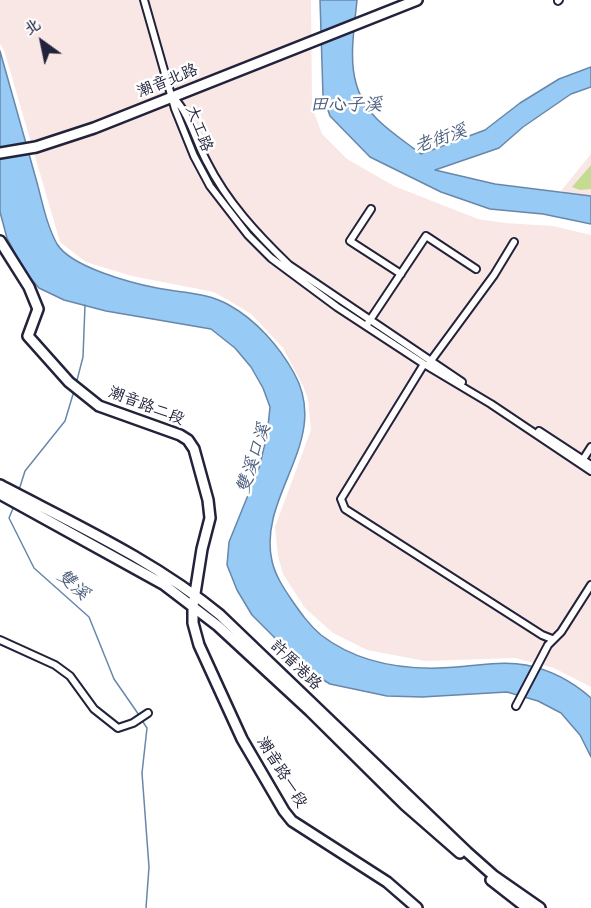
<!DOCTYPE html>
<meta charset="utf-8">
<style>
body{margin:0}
#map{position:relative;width:591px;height:908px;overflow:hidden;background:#fff;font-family:"Architects Daughter","LXGW WenKai TC",sans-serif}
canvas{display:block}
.north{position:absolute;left:12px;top:12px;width:60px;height:60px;-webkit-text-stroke:4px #fff;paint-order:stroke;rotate:327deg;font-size:16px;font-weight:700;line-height:24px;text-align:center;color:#22223b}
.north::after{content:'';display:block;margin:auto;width:21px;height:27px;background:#22223b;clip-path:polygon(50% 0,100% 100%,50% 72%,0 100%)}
</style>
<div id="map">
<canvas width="591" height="908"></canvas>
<div class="north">北</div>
</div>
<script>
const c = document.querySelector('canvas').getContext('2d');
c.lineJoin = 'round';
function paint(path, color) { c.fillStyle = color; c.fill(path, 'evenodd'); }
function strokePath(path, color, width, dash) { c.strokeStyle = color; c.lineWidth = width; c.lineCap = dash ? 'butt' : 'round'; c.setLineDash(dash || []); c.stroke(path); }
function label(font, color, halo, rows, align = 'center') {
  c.font = font + ' "Architects Daughter","LXGW WenKai TC",sans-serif'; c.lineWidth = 5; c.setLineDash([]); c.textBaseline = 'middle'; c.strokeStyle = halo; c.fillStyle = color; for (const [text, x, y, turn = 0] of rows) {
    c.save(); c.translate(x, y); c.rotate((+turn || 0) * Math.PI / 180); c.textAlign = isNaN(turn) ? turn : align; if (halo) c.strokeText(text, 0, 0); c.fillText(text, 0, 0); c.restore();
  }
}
const built = new Path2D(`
 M0,0h311l1,107 10,27 25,25 47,27 84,33 27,4 48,3 38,9v452l-37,-19 -39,-10 -90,3 -58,-11 -34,-17 -28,-25 -22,-34 -5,-18 -3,-29 36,-97 -3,-31 -5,-13 -20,-38 -33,-35 -36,-21 -82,-16 -46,-14 -26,-20 -56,-192 -4,-6z
 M591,154v42l-12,1 -18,-6z`);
const green = new Path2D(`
 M591,165v24l-11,1 -8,-3z`);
const water = new Path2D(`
 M320,0h37c-4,43 -14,85 20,119 13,13 30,24 44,35l64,-24 35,-27 39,-24 32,-12v20l-20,7 -48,33 -24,21 -64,22 60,14 96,12v28l-48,-10 -53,-5 -49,-17 -71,-35 -40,-41 -7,-20z
 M0,51c12,43 24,85 36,128 6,21 10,45 21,65 14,23 74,39 100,44 24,5 50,4 72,17 27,15 50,41 65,68 38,68 -37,122 -22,188 3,14 11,26 19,38 9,13 18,26 30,36 39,30 89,36 136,32 22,-2 47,-6 69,-2 25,5 46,16 65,33v59l-11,-22 -19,-22 -23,-12 -31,-9 -85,5 -35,-1 -57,-12 -23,-14 -55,-55 -15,-25 -10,-25 2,-23 30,-74 8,-33 3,-28 -7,-19 -12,-21 -16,-19 -24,-19 -105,-18 -42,-11 -25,-12 -14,-16 -18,-34 -7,-26z`);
const stream = new Path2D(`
 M76,384l7,-27 2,-52
 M19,490l6,-19 40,-50 9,-30
 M14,506l-5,12 25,50 55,49 25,62 25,36
 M141,719l6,9 -5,45 7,94 -3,41`);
const street = new Path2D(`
 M144,0l31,109 19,47 16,30 38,49 23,23 66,49 87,57 67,40 100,67
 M558,1l1,-1
 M173,97c17,17 22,43 34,65 20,40 50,72 82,103l173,117
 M371,209l-21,32 51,33
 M368,323l58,-87 50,33
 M430,362l64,-87 20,-33
 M424,364l-83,135 4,10 197,126 10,4
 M539,431l52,34
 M582,461l9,-14
 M0,640l55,25 15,11 24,33 24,19 15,-5 15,-10
 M516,706l32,-61 13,-13 30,-47`);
const secondary = new Path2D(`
 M0,153l36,-6 58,-19 323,-128
 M0,241l29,46 9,22 -10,27 41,46 30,24 81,29 8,5 6,9 14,51 2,18 -8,31 -9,57v17l6,22 43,94 42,72 8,10 95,61 30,26
 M0,485c74,39 155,76 220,130l247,237 27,24 46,32
 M0,494l163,90 55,42 92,85 95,94 55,48
 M491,880l36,28`);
const streetNames = [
 ["潮音北路",168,82,-22],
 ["大工路",198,129,69],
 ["潮音路二段",146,407,21],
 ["許厝港路",295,666,44],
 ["潮音路一段",281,773,58]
];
const waterNames = [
 ["田心子溪",346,106],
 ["老街溪",441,140,-19],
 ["雙溪口溪",255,459,-72],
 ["雙溪",72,586,41]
];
paint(built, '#f8e7e4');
paint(green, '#c3dc92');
paint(water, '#97caf4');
strokePath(water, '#6887aa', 1.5);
strokePath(stream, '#6887aa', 1.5);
strokePath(street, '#22223b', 10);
strokePath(secondary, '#22223b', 14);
strokePath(street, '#fff', 6);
strokePath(secondary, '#fff', 9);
label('16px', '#22223b', '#fff', streetNames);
label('italic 18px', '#4b5d7c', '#fff', waterNames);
</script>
